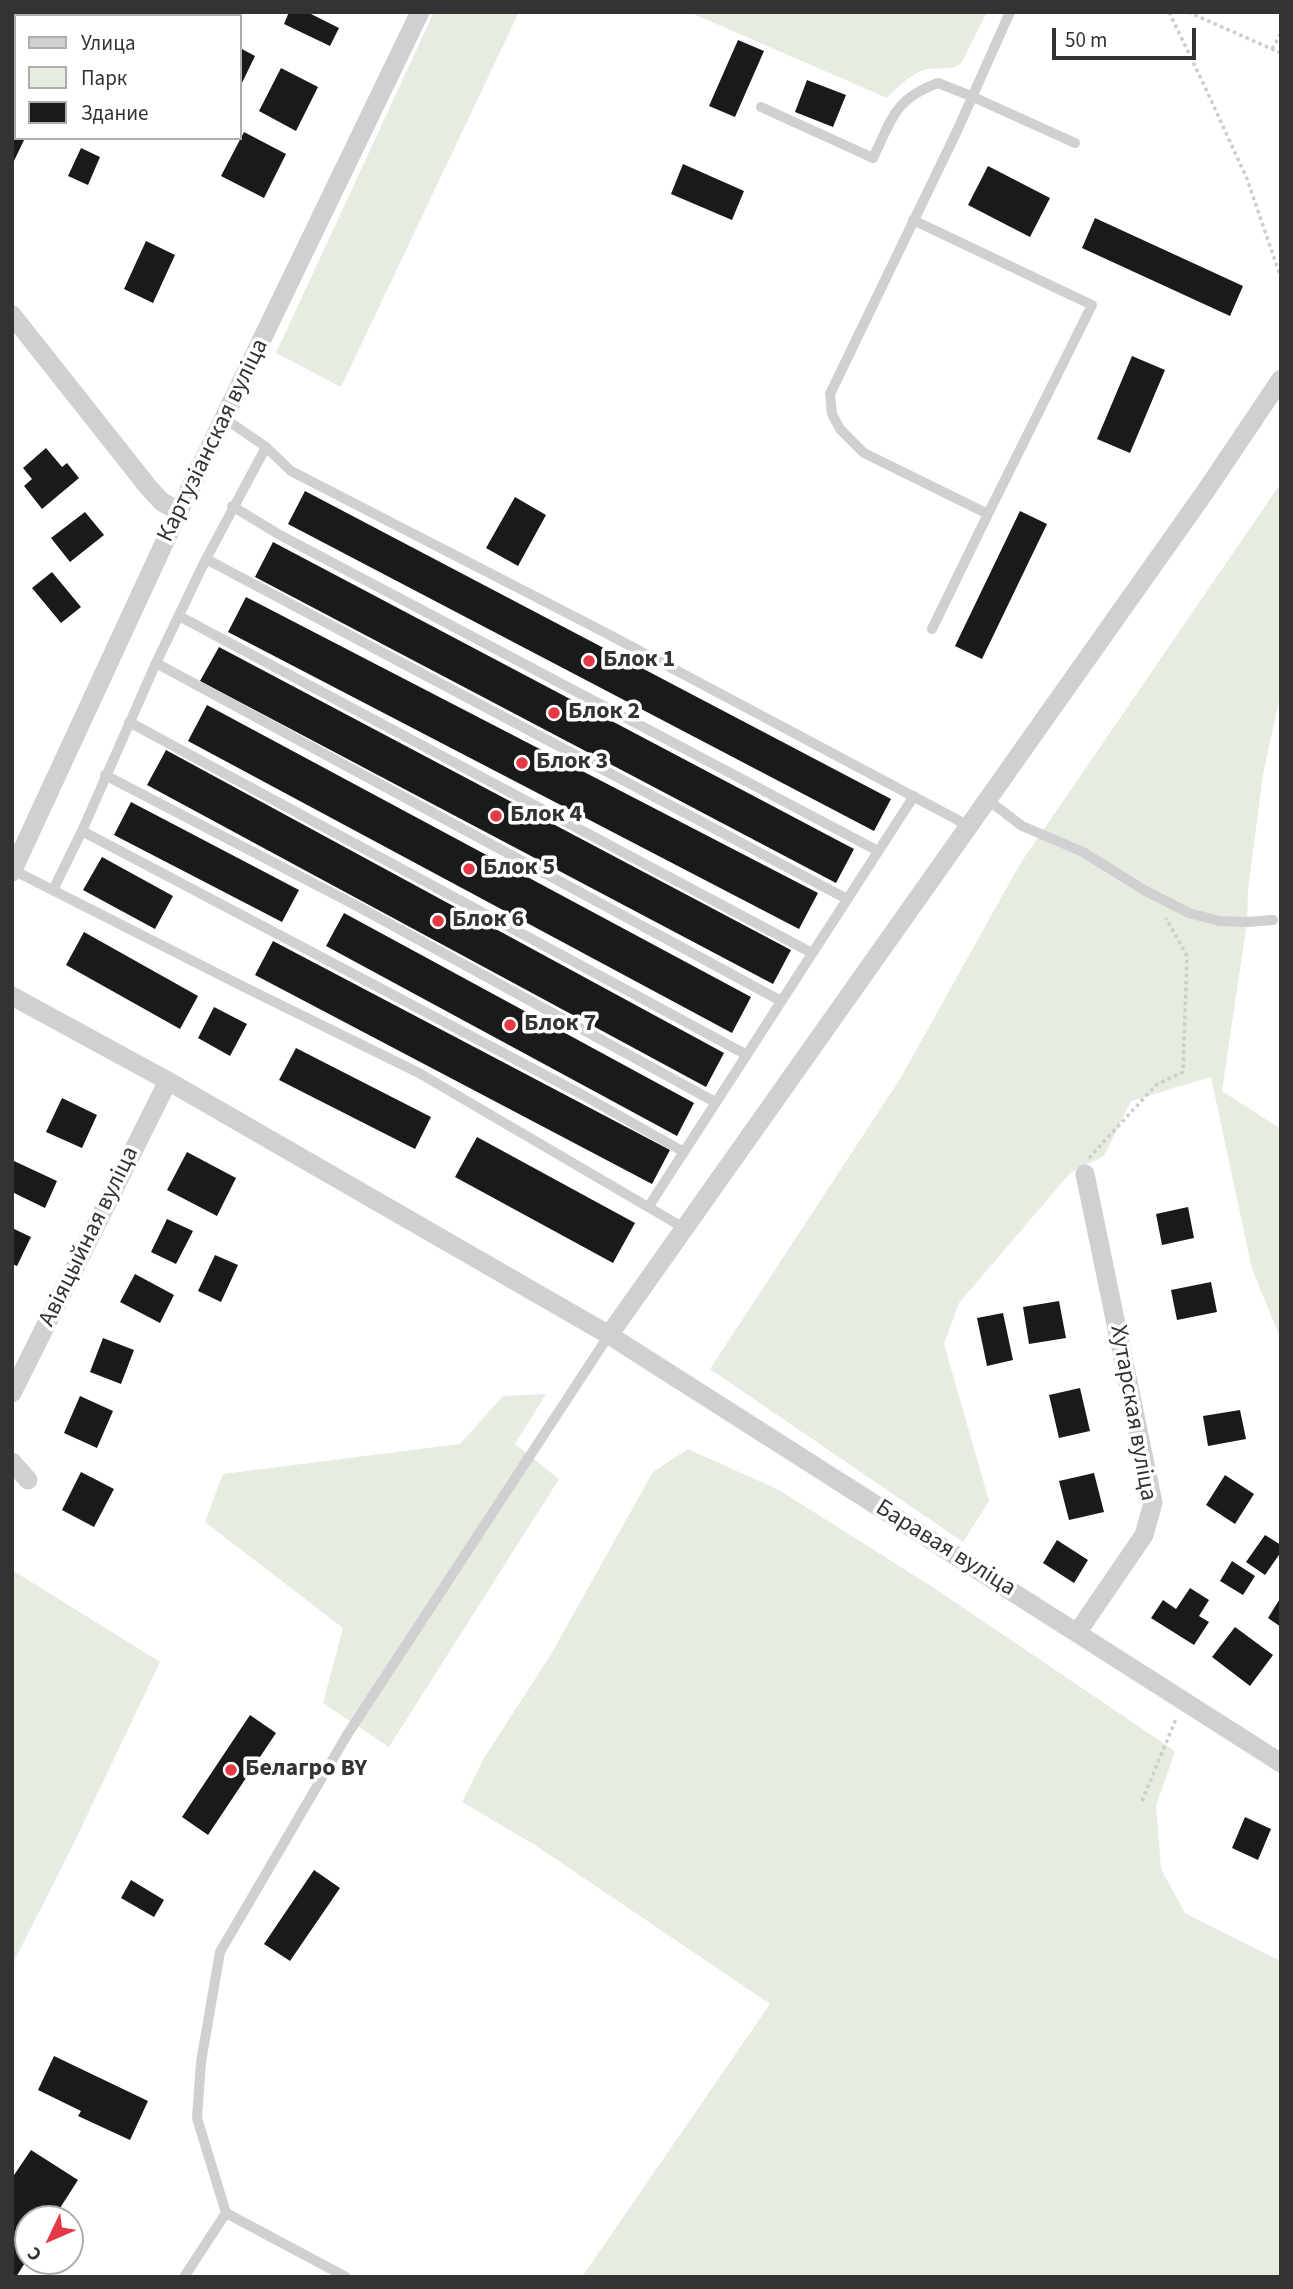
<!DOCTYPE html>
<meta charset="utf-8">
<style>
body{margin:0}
#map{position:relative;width:1293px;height:2289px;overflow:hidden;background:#fff;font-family:"Source Sans 3",sans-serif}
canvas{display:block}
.frame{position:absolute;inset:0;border:14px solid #333;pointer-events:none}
.legend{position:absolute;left:14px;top:14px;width:228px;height:126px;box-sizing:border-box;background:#fff;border:2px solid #adadad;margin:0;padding:9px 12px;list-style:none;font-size:21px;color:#333}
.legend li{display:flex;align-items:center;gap:14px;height:35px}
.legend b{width:35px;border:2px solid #adadad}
.north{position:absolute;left:14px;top:2205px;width:70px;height:70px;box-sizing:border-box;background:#fff;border:2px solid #adadad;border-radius:50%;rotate:226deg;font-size:19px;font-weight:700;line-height:28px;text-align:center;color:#333}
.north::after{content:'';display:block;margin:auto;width:24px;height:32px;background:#e63946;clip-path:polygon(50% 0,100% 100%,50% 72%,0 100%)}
.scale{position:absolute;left:1052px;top:28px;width:144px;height:32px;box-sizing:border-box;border:4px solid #333;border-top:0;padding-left:9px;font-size:21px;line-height:24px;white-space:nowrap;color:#333;-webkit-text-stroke:5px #fff;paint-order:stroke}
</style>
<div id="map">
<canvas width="1293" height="2289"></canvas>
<div class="frame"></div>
<ul class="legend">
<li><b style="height:9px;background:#d0d0d0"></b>Улица</li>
<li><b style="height:19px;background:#e6ecdf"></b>Парк</li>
<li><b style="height:19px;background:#1a1a1a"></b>Здание</li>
</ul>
<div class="north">С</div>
<div class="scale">50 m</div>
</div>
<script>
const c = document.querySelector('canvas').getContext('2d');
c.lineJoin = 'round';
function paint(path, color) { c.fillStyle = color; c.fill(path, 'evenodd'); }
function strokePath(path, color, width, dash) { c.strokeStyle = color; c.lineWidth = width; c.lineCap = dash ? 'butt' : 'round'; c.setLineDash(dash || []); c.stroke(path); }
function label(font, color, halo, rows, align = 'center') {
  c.font = font + ' "Source Sans 3",sans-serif'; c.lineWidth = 7; c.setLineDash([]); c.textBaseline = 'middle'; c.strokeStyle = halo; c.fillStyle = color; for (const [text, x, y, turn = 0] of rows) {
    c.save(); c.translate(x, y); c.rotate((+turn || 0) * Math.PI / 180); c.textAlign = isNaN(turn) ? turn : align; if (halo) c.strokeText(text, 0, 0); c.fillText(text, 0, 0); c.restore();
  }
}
const green = new Path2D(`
 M434,12h85l-178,375 -65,-34z
 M689,12h298l-25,50c-10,10 -25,4 -38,8 -15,5 -26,17 -37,28z
 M1281,483v209l-18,82 -15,116 -1,32 -25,169 59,38v211l-29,-71 -41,-192 -80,24 -27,55 -34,17 -111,130 -15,41 45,157 -26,41 -253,-173 190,-290 120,-215z
 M546,1394l-31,50 44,35 -170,268 -66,-44 20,-75 -138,-106 18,-48 237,-30 43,-48z
 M688,1449l91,41 155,98 241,163 -19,55 5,63 24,44 96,48v316h-699l188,-273 -235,-159 -73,-43 22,-44 66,-102 103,-184z
 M12,1570l148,92 -88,185 -60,118z`);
const building = new Path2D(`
 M57,12h49l-3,4h-50z
 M289,12h18l32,16 -9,18 -46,-22z
 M738,40l26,11 -29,66 -26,-11z
 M240,48l15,8 -15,31z
 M281,68l37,19 -22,44 -37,-20z
 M807,80l39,15 -13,32 -38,-15z
 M12,123l4,2v13h9l-13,27z
 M244,132l42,22 -22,44 -43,-22z
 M81,148l19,9 -12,28 -20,-9z
 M683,164l61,27 -12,29 -61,-26z
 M988,166l62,32 -20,39 -62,-32z
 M1095,218l148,68 -13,30 -148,-68z
 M146,241l29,14 -22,48 -29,-14z
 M1132,356l33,14 -35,83 -33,-14z
 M46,448l16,19 5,-4 12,15 -37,31 -18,-23 8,-7 -9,-11z
 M305,491l586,308 -17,32 -586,-307z
 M515,497l31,18 -28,51 -32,-18z
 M1020,511l27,13 -65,135 -27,-13z
 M85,512l19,23 -34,27 -19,-24z
 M273,542l581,307 -18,34 -581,-306z
 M52,572l29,35 -20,16 -29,-35z
 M246,597l572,296 -19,36 -571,-297z
 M219,647l572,303 -18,34 -573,-303z
 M207,705l544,292 -19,36 -544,-292z
 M166,750l558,303 -18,34 -559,-302z
 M131,802l168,88 -17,32 -168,-87z
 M102,857l71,39 -18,33 -72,-39z
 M344,913l350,190 -17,33 -351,-190z
 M84,932l114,64 -18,33 -114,-64z
 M273,941l397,209 -18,34 -397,-209z
 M214,1007l33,17 -17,32 -32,-18z
 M296,1048l135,69 -16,32 -136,-69z
 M62,1098l35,17 -15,33 -36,-16z
 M477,1137l158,86 -22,40 -158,-86z
 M187,1152l49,26 -19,38 -50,-26z
 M14,1161l43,20 -12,27 -33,-16v-26z
 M1188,1207l6,31 -32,7 -6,-31z
 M167,1219l26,12 -17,33 -25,-12z
 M12,1228l19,9 -14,29 -5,-2z
 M215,1255l23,10 -17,37 -23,-11z
 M135,1274l39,21 -14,28 -40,-21z
 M1211,1282l6,30 -40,8 -6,-30z
 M1059,1301l7,37 -37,6 -6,-37z
 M1003,1313l10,47 -26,6 -10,-48z
 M103,1338l31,12 -13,34 -31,-12z
 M1080,1388l10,43 -31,7 -10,-43z
 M80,1396l33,15 -16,37 -33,-15z
 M1240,1410l6,29 -38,7 -5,-30z
 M81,1472l33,17 -20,38 -32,-17z
 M1094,1473l10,39 -35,8 -10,-39z
 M1225,1475l29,19 -19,30 -29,-19z
 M1265,1535l16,10v7l-16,23 -19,-13z
 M1057,1540l31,20 -14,23 -31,-20z
 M1232,1561l23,15 -12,19 -23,-14z
 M1190,1588l19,12 -10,16 10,6 -15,23 -43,-27 12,-18 13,9z
 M1281,1597v30l-13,-9z
 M1235,1627l38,28 -23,31 -38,-29z
 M250,1715l26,18 -68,102 -26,-18z
 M1245,1817l26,12 -13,31 -26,-12z
 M314,1870l26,18 -50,73 -26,-17z
 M131,1880l33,20 -10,17 -33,-19z
 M54,2056l94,45 -18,39 -52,-24 3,-5 -43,-21z
 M31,2150l47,30 -25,39h-25v39l-12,19h-4v-99z`);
const path = new Path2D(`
 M1169,12l36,75 42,92 34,99
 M1188,12l93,41
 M1272,49l9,-16
 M1089,1158l67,-73 27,-13 4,-116 -21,-38
 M1142,1801l34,-82`);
const lane = new Path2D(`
 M761,107l112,51c19,-39 21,-59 65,-75l33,13 104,47
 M913,220l179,85 -104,209
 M224,418l42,29 25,24 313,161 365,194
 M232,506l46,28 600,317
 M206,559l60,-112
 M179,616l633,337
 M932,629l56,-115 -124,-61 -24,-24 -8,-15 -2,-20 127,-263 53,-119
 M156,663l625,338
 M129,722l618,333
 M105,775l252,131 358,196
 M988,800l34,26 61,26 61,38 45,23 30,8 28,1 26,-2
 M82,831l499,263 103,58
 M13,870l231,117 175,86 265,155
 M53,890l29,-59 74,-168 50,-104 641,340
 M649,1206l265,-410
 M226,2213l120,64
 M184,2277l42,-64 -29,-95 4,-56 19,-110 127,-217 262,-400`);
const street = new Path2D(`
 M12,315l137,173 13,14 17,9
 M12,872l167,-361 241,-499
 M12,996l156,85 441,254 672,428
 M609,1335l596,-843 76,-113
 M12,1393l156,-312
 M12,1462l16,18
 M1077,1633l67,-98 9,-32 -68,-329`);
const markers = [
 [589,661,7,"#e63946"],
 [554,713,7,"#e63946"],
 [522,763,7,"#e63946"],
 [496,816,7,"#e63946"],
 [469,869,7,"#e63946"],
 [438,921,7,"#e63946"],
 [510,1025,7,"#e63946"],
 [231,1770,7,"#e63946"]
];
const streetNames = [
 ["Картузіанская вуліца",214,441,-64],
 ["Авіяцыйная вуліца",90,1237,-64],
 ["Хутарская вуліца",1132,1413,80],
 ["Баравая вуліца",945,1549,32]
];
const poiNames = [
 ["Блок 1",603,661],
 ["Блок 2",568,713],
 ["Блок 3",536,763],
 ["Блок 4",510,816],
 ["Блок 5",483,869],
 ["Блок 6",452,921],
 ["Блок 7",524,1025],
 ["Белагро BY",245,1770]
];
paint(green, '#e6ecdf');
paint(building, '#1a1a1a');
strokePath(path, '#cdcdcd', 3.5, [3.5, 3.5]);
strokePath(lane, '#d0d0d0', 10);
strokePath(street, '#d0d0d0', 19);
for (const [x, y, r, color] of markers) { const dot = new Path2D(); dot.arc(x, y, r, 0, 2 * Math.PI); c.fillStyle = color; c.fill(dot); strokePath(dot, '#fff', 2.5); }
label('24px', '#333', '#fff', streetNames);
label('bold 24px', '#333', '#fff', poiNames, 'left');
</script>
